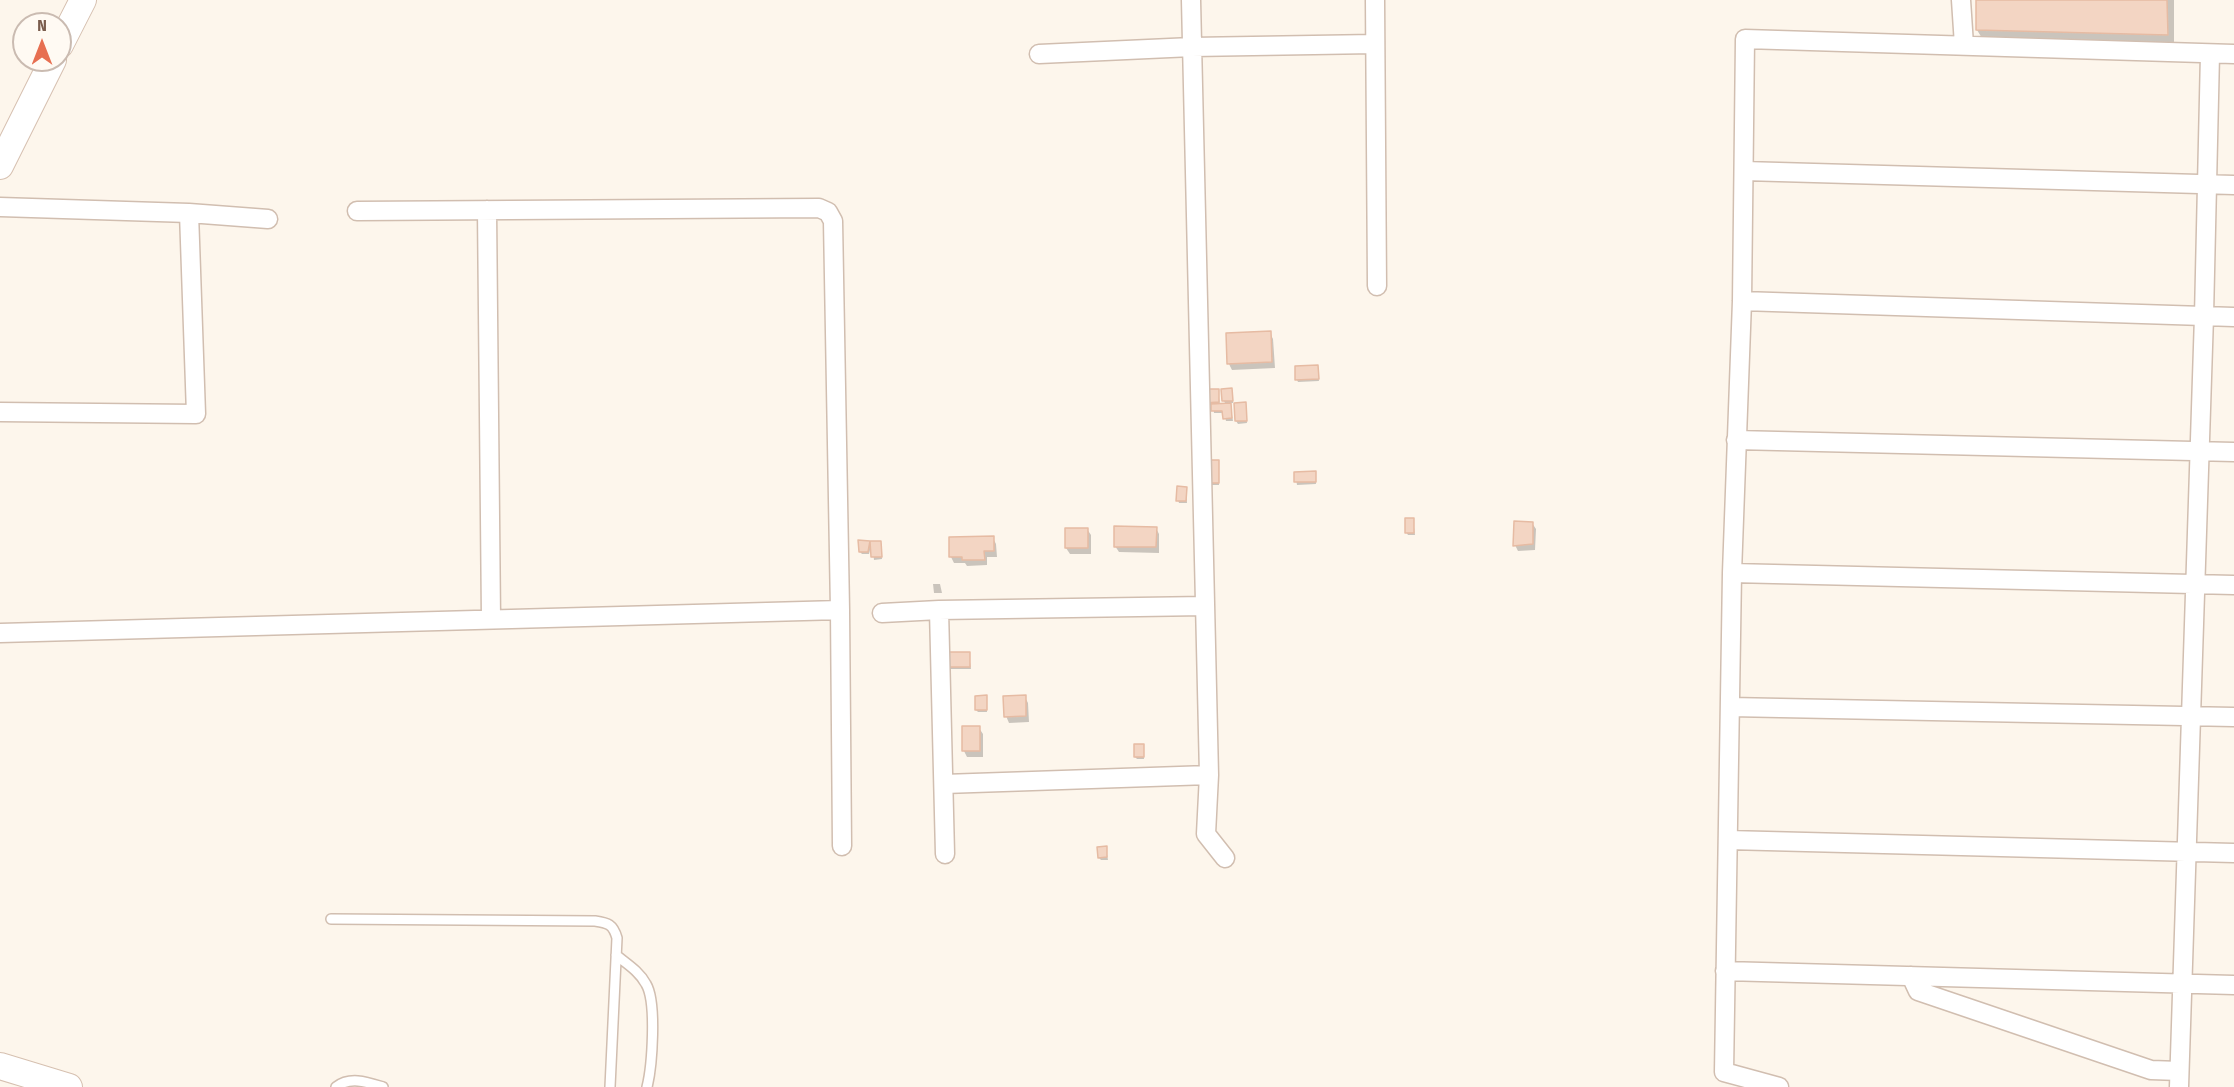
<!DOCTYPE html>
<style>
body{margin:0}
#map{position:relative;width:2234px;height:1087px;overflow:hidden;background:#fdf6ec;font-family:"Fira Sans Condensed",sans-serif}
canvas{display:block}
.north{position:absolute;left:12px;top:12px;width:60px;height:60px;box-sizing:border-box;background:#fffaf3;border:2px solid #cabbb1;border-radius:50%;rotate:0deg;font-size:16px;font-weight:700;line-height:24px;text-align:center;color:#7a5c4d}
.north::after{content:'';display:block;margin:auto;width:21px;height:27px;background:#e76f51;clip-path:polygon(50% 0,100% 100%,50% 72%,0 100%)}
</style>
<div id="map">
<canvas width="2234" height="1087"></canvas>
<div class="north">N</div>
</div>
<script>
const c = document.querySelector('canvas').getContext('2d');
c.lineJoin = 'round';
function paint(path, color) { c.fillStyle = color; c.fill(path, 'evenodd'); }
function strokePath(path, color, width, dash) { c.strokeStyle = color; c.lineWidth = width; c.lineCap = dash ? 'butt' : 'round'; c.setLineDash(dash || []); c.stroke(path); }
const shadow = new Path2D(`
 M1977,0h197v48l-189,-5 -8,-13z
 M1270,333l3,6 2,29 -43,2 -3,-6z
 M1317,366l2,15 -21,1 -1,-2z
 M1218,390l2,15h6l-2,-4 7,-11 2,3v10h-3l3,18h-7l-2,-8h-10l-1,-8h-6z
 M1245,404l2,19 -9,1 -2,-3z
 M1218,462l1,23h-9z
 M1295,473h20l1,11 -19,1z
 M1186,488l1,15h-8l-1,-3z
 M1413,519l2,16h-7l-2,-3z
 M1532,523l4,6 -1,21 -17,1 -3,-6z
 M1156,528l3,6v19l-40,-1 -4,-6z
 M1087,529l4,6v19h-21l-4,-6z
 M993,538l3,6 1,13h-10v8l-20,1 -2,-3h-11l-3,-6 -1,-18z
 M880,542l2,17 -8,1 -2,-17z
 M869,543l2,3 -2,8h-7l-2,-2z
 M933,584h7l2,9h-8z
 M969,654l2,15h-22l-2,-2z
 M986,697l1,15h-9l-2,-2z
 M1025,697l3,6 1,19 -20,1 -3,-7z
 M979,728l4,6v23h-16l-3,-6z
 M1143,745l1,14h-7l-2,-2z
 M1106,848l2,12h-7l-2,-2z`);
const building = new Path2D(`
 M1976,0h191l1,35 -192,-5z
 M1271,331l1,31 -45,2 -1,-31z
 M1318,365l1,14 -24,1v-14z
 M1232,388l1,13h-11l-1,-12z
 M1204,389h15v13l-15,1z
 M1246,402l1,19h-12l-1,-18z
 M1231,403l1,15 -9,1 -1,-8h-11v-7z
 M1207,460h12v23h-12z
 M1316,471v11h-22v-10z
 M1177,486l10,1 -1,14h-10z
 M1405,518h9v15h-9z
 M1514,521l19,1v22l-20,2z
 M1114,526l43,1 -1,20h-42z
 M1065,528h23v20h-23z
 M994,536v15h-10l1,9h-23v-3h-13v-20z
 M858,540l12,1 -2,11h-9z
 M870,541h11l1,16h-11z
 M946,652h24v15h-24z
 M987,695v15h-12v-14z
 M1026,695v21l-22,1 -1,-21z
 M962,726h18v25h-18z
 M1134,744h10v13h-10z
 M1107,846v11l-9,1 -1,-11z`);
const service = new Path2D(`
 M331,919l264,2c13,2 18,3 22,17l-7,149
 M616,955c11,9 23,16 30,29 11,18 6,83 1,103
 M336,1087c14,-11 31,-5 47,0`);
const minor = new Path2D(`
 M1191,0l18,775 -3,59 19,24
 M1375,0l2,286
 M1961,0l3,45
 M1039,54l153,-7 182,-3
 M1744,171l490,14
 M0,207l189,6 79,6
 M487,210l4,409
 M357,211l462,-3 9,4 5,9 7,389 2,236
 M1742,301l492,16
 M0,412l196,2 -7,-201
 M1736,440l498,12
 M1732,573l502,12
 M939,610l6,244
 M882,613l57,-3 266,-4
 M0,633l840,-23
 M1730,707l504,10
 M944,784l265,-9
 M1728,840l506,13
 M1725,971l509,14
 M1911,976l7,15 233,79 28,1
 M1779,1087l-55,-15 8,-499 10,-272 3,-262 489,15
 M2179,1087l25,-771 6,-262`);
const secondary = new Path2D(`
 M60,45l23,-45
 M0,166l53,-106
 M0,1066l69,21`);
paint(shadow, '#0003');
paint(building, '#f3d5c3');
strokePath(building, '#e6bba3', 1.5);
strokePath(service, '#d1beb0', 12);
strokePath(minor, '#d1beb0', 21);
strokePath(secondary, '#d6c0b0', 28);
strokePath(service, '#fff', 9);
strokePath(minor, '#fff', 18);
strokePath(secondary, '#fff', 26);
</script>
